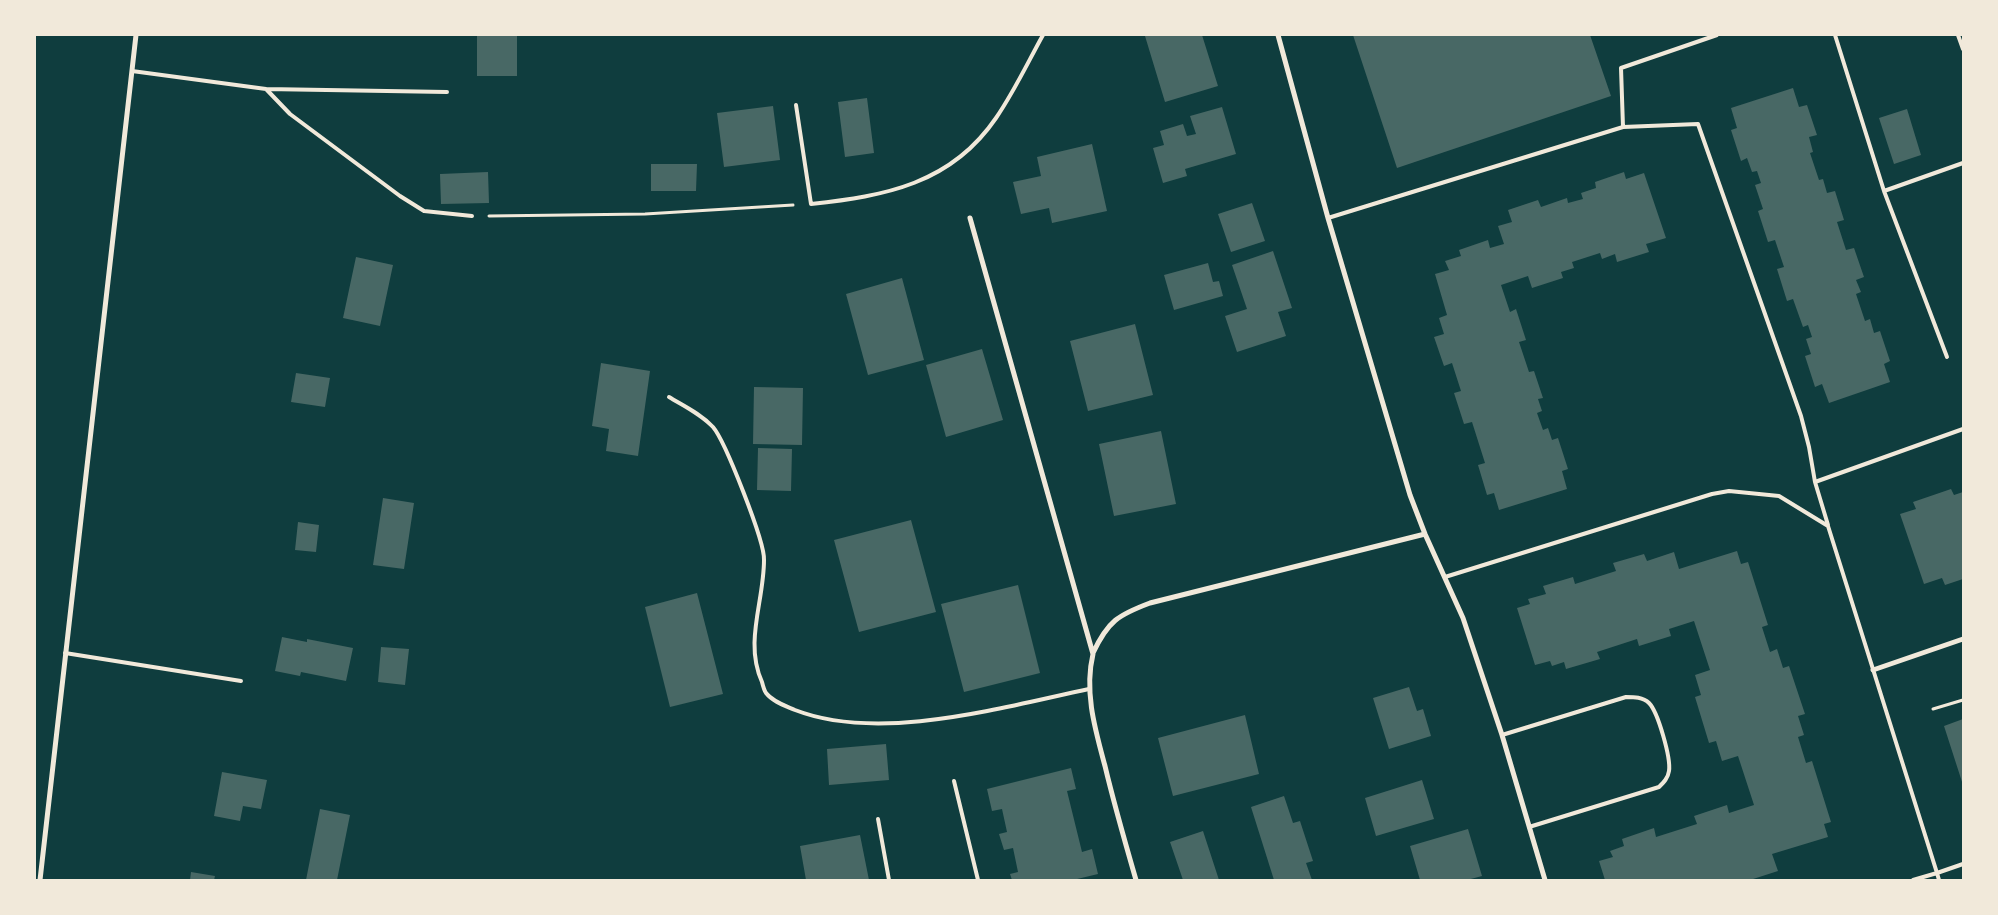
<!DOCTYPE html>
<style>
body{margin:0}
#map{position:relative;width:1998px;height:915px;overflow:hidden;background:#0f3d3e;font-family:Lato,sans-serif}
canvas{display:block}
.frame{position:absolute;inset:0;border:36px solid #f1e9da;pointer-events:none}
</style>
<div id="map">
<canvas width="1998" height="915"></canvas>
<div class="frame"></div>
</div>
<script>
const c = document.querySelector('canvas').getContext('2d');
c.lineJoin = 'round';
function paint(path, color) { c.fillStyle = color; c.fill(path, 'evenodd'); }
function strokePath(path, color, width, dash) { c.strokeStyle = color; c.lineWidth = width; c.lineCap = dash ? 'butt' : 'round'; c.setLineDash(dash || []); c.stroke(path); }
const building = new Path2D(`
 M477,35h40v41h-40z
 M1202,35l16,51 -53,16 -20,-66z
 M1353,35h237l21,61 -214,72z
 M1793,88l6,19 8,-2 10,30 -8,2 4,15 -3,1 9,27 4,-1 4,14 8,-2 9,29 -7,2 9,28 8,-2 10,29 -8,3 5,12 -5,2 9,27 5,-2 4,14 6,-2 10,30 -6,3 6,18 -61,21 -7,-19 -7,3 -10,-31 6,-2 -5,-15 6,-2 -4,-12 -5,2 -10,-28 -6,2 -10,-32 7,-2 -9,-27 -7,2 -10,-31 5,-2 -8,-24 6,-2 -4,-12 -5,1 -5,-14 -6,3 -10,-31 6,-2 -6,-20z
 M867,98l7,55 -29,4 -7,-55z
 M773,106l7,54 -56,7 -7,-54z
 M1222,107l14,47 -51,15 2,7 -24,7 -10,-35 11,-3 -4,-14 23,-7 4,12 9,-2 -6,-18z
 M1907,109l14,46 -27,9 -15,-46z
 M1092,144l15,67 -55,12 -3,-15 -28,6 -8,-32 28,-6 -4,-19z
 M651,164h46l-1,27h-45z
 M488,172l1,31 -48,1 -1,-30z
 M1624,172l2,7 18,-6 22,65 -20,6 3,8 -32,10 -2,-8 -13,5 -2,-6 -28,9 2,6 -13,4 2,6 -31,10 -4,-12 -27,9 9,27 6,-3 10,31 -7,2 10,30 5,-1 9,27 -5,1 4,12 -5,2 6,17 5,-2 4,12 6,-2 10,31 -6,2 5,18 -68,21 -5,-17 -7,2 -9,-30 7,-2 -13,-41 -8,2 -10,-31 7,-2 -9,-28 -8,3 -10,-29 10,-3 -5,-16 8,-3 -12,-41 14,-4 -4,-9 16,-5 -2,-6 29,-10 2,8 14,-4 -6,-18 14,-4 -4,-12 30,-10 3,7 26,-9 1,5 15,-4 -2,-6 15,-5 -1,-6z
 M1252,203l13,38 -34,11 -13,-38z
 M1273,251l19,57 -14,4 8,24 -49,16 -12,-36 22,-7 -15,-44z
 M356,257l37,8 -13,61 -37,-8z
 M1208,263l5,19 6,-1 4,15 -49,14 -10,-35z
 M902,278l22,82 -56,15 -22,-81z
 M1135,324l18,71 -65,16 -18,-70z
 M982,349l21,71 -57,17 -20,-72z
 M601,363l49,8 -12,85 -32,-5 3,-22 -17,-3z
 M296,373l34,5 -5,29 -34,-5z
 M754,387l49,1 -1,57 -49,-1z
 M1161,431l15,73 -62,12 -15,-72z
 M758,448l34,1 -1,42 -34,-1z
 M1951,489l3,6 9,-3v87l-18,6 -3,-7 -18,6 -24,-70 16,-5 -3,-7z
 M383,498l31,5 -10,66 -31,-4z
 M911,520l25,92 -77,20 -25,-92z
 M298,522l21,3 -3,27 -21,-2z
 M1737,551l4,13 7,-2 20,63 -6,2 8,25 7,-3 6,19 6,-2 16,48 -7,2 6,19 -6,2 8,26 6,-2 19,61 -7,2 4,13 -56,17 6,17 -28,9h-145l-6,-19 14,-4 -3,-6 14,-5 -2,-7 32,-11 2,9 41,-13 -3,-8 33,-11 2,8 25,-8 -16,-49 -16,5 -6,-20 -7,2 -14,-46 6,-2 -6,-20 15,-5 -16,-49 -25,8 2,7 -32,10 -2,-7 -40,13 3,7 -34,10 -2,-7 -12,4 -2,-5 -15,4 -18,-57 13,-4 -2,-5 18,-5 -3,-8 30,-9 2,7 41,-13 -3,-8 31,-9 3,7 27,-9 5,17z
 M1018,585l22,88 -76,19 -23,-88z
 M697,593l26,101 -53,13 -25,-100z
 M282,637l25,5v-3l46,9 -7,33 -45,-9 -1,4 -25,-5z
 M381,647l28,2 -4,36 -27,-3z
 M1409,687l8,24 6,-2 8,27 -42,13 -16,-51z
 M1245,715l14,59 -86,22 -15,-58z
 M1963,719v66l-19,-59z
 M886,744l3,36 -60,5 -2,-36z
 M1071,768l5,21 -9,2 15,61 10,-3 6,25 -25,6h-61l-2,-6 8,-2 -5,-24 -9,2 -5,-16 8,-2 -5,-23 -10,2 -5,-22z
 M222,772l45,8 -6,29 -18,-3 -3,15 -26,-5z
 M1422,780l12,39 -58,17 -11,-38z
 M1284,796l9,27 7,-2 13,40 -7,2 6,17h-38l-23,-73z
 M320,809l30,6 -13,65h-31z
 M1468,829l14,47 -15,4h-47l-10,-34z
 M1203,831l16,49h-36l-13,-38z
 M860,835l9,45h-63l-6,-34z
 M191,872l24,4 -1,4h-24z`);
const path = new Path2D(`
 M489,216l156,-2 148,-9
 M1933,709l30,-9`);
const service = new Path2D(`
 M1835,35l49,156
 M1958,35l5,14
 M132,71l134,18 24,25 110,82 24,15 48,5
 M266,89l181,3
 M796,105l15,99c74,-8 140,-20 185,-86 18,-26 32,-56 47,-83
 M1623,127l-2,-59 96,-33
 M1328,218l295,-91 75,-3 103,292 8,31 6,35
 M1947,357l-63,-166 79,-28
 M669,397c15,9 32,17 44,30 12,14 52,115 51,133 0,42 -20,82 -2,122 1,4 2,8 4,11 7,9 20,13 29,17 85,33 208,-3 294,-21
 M1828,525l-13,-43 148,-53
 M1445,577l267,-83 17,-3 50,5 49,30 109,347 -24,7
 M65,653l176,28
 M1502,735l124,-38c8,0 17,0 23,6 9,9 22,55 20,68 -1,7 -5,11 -10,16l-130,40
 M954,781l24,99
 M878,819l11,61
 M1939,880l-2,-7 26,-9`);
const minor = new Path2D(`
 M1278,35l50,183 82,277 15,39 38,84 39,117 43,145
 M970,218l123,436c-9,38 2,75 12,112 9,38 20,76 31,114
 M1093,653c15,-32 25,-38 57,-50l275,-69
 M1873,670l90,-31
 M40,880l96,-845`);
paint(building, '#486865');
strokePath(path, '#f1e9da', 3);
strokePath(service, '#f1e9da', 4);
strokePath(minor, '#f1e9da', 5);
</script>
